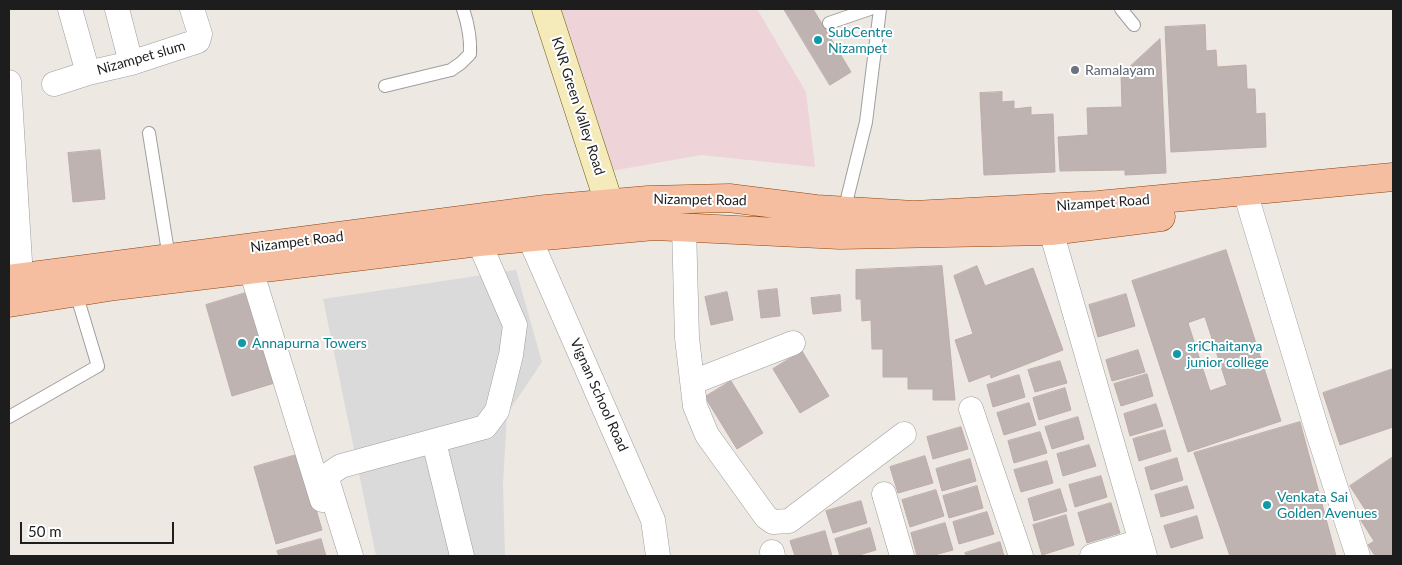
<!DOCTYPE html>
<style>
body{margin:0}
#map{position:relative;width:1402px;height:565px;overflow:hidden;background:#eee8e3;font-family:Lato,sans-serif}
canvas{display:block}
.frame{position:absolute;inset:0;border:10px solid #1d1d1d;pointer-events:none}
.scale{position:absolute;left:20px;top:522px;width:154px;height:22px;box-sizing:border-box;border:2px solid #1d1d1d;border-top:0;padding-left:6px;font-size:15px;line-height:18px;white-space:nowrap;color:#1d1d1d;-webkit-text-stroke:4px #fff;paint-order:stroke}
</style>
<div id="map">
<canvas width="1402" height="565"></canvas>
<div class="frame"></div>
<div class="scale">50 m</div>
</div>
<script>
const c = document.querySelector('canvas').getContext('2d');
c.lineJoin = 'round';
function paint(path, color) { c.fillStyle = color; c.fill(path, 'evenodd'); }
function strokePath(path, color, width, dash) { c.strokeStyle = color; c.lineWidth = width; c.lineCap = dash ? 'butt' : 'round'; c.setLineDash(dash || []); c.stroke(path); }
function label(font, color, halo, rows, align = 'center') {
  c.font = font + ' Lato,sans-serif'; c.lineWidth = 4; c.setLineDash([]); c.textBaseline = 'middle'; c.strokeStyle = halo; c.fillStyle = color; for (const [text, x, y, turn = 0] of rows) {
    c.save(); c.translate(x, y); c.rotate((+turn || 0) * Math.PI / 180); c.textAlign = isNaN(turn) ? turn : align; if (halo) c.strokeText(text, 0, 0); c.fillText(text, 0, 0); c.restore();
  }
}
const residential = new Path2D(`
 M516,270l26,92 -35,52 -4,70 2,72h-129l-53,-257z`);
const commercial = new Path2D(`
 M559,9h198l49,83 9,75 -114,-12 -90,16z`);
const building = new Path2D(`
 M784,9h29l38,63 -21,13z
 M1205,25l1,26 10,-1 1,17 29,-2 1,24h8l1,25 9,-1 1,34 -95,5 -6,-125z
 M1160,39l6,134 -41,2v-5l-65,1 -2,-34 30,-2 -1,-27 35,-1 -1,-32z
 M1002,92v10l12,-1v8l17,-2v8l22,-1 2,58 -71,3 -4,-82z
 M100,150l5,49 -32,3 -5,-49z
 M1226,250l55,171 -93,31 -56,-171zM1205,317l22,68 -17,6 -22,-68z
 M942,266l13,134h-22v-11h-25v-12h-25v-28h-11l-1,-29 -9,1 -1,-22h-5v-29z
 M977,266l8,20 48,-18 30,82 -72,28 -1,-4 -21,8 -14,-42 18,-6 -19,-58z
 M777,289l3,27 -19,2 -3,-27z
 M252,291l26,91 -46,14 -26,-91z
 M727,292l6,28 -22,5 -6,-28z
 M1126,294l9,32 -37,11 -9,-32z
 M840,295l1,16 -28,3 -2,-16z
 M1138,350l7,22 -33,9 -6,-21z
 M802,351l27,45 -29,17 -27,-44z
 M1060,361l7,22 -32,9 -7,-22z
 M1393,369v58l-53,18 -17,-52z
 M1147,374l6,22 -32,10 -7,-22z
 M1019,375l6,22 -32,10 -6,-22z
 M731,381l32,52 -26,16 -32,-52z
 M1065,388l6,22 -32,10 -6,-22z
 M1029,403l7,22 -32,10 -7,-22z
 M1156,404l7,22 -33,10 -6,-22z
 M1078,417l6,22 -32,10 -7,-22z
 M1300,422l36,134h-106l-36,-103z
 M961,427l7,22 -35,10 -6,-22z
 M1165,430l6,21 -32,10 -6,-22z
 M1040,432l7,21 -33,10 -6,-22z
 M1089,445l7,21 -33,10 -6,-22z
 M300,454l22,76 -46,14 -22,-77z
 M925,456l8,27 -35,10 -8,-26z
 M1393,457v99h-18l-7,-11 6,-4 -14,-22 8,-5 -18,-28z
 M1177,458l6,22 -32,10 -6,-22z
 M970,459l6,22 -34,10 -6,-22z
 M1047,461l6,22 -32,9 -7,-22z
 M1101,476l6,21 -32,10 -6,-22z
 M977,486l6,22 -34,10 -6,-22z
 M1187,486l7,22 -33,9 -6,-22z
 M1060,489l7,22 -33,10 -6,-22z
 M936,490l8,26 -34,11 -8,-27z
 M861,501l6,22 -34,10 -7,-22z
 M1111,503l9,30 -33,10 -9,-30z
 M987,512l7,22 -35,10 -6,-22z
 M1066,515l8,30 -32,10 -9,-30z
 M1197,516l6,22 -32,10 -7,-22z
 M945,523l8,27 -22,6h-14l-6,-23z
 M870,528l6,22 -20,6h-16l-5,-17z
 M825,531l7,25h-37l-5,-15z
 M321,539l5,17h-47l-2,-5z
 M1000,542l4,14h-38l-1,-3z`);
const lane = new Path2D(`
 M1121,9l13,16
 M829,23l41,-14
 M385,86l66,-16 10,-7 9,-9c1,-16 -2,-30 -7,-45
 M149,133l20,125
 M844,211l22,-89 14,-113
 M9,417l89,-51 -22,-73`);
const street = new Path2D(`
 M70,9l18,64
 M117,9l14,54
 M9,82l12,196 -1,17
 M54,84l34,-11 43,-10 67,-22 2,-7 -8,-25
 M1249,205l69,228 40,123
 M684,227l3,111 8,68 12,29 59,82 7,5 16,-1 115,-87
 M1051,231l94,325
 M529,237l124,283 5,36
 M251,270l71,230
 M693,382l100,-39
 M971,409l50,147
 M434,442l28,114
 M884,494l18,62
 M772,552l1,4
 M351,556l-24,-77 5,-7 9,-6 144,-39 12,-16 14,-56 4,-30 -36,-83
 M1092,556l49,-15`);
const secondary = new Path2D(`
 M546,9l63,194`);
const primary = new Path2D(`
 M9,279l537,-70 102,-9 81,-2 87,11 98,6 184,-10 295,-28
 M9,303l106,-17 364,-44 175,-16 186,9 211,-4 110,-14`);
const markers = [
 [818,40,5,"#0f9aa8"],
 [1075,70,5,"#6b7280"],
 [242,343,5,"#0f9aa8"],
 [1177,354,5,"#0f9aa8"],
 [1267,505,5,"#0f9aa8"]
];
const cultureNames = [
 ["SubCentre",828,32],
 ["Nizampet",828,48],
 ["Annapurna Towers",252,343],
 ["sriChaitanya",1187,346],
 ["junior college",1187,362],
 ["Venkata Sai",1277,497],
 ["Golden Avenues",1277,513]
];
const streetNames = [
 ["Nizampet slum",141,58,-16],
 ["KNR Green Valley Road",578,106,72],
 ["Nizampet Road",700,200,1],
 ["Nizampet Road",1103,203,-4],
 ["Nizampet Road",297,242,-7],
 ["Vignan School Road",599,395,66]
];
const worshipNames = [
 ["Ramalayam",1085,70]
];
paint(residential, '#dbdada');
paint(commercial, '#eed3d8');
paint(building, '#beb3b0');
strokePath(building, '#beaca7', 1);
strokePath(lane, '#9e9e9e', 14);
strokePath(street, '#9e9e9e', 25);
strokePath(secondary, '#6d620b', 29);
strokePath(primary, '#8d4409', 29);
strokePath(lane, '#fff', 12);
strokePath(street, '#fff', 24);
strokePath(secondary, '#f5ebba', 28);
strokePath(primary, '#f6bea0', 28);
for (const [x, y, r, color] of markers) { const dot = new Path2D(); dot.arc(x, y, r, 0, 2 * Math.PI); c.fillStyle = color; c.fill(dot); strokePath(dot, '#fff', 2); }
label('14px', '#0d838f', '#fff', cultureNames, 'left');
label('14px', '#1d1d1d', '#fff', streetNames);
label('14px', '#5b616d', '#fff', worshipNames, 'left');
</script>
